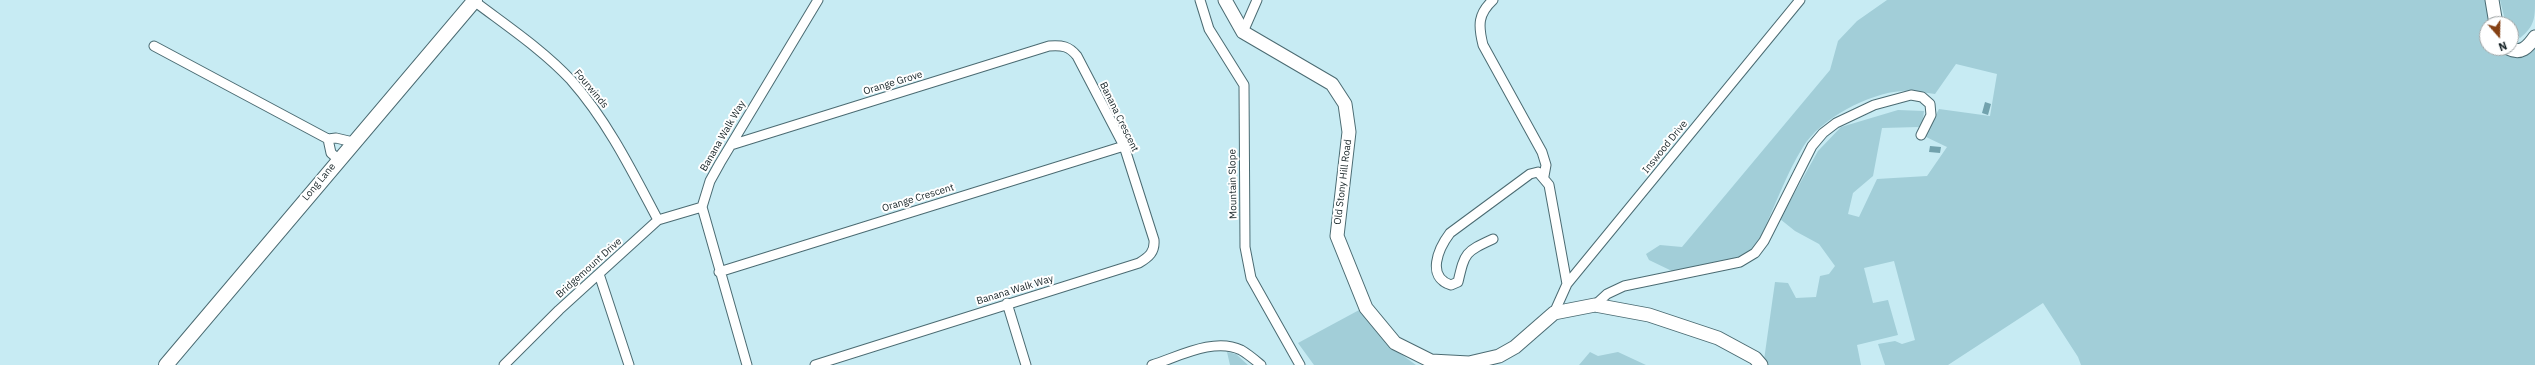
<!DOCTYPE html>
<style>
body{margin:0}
#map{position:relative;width:2535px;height:365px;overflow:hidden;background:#c7ebf3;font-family:"IBM Plex Sans",sans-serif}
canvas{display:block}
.north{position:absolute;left:2479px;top:16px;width:40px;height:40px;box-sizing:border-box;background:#fff;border:1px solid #a2a7a8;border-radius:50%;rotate:160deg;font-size:11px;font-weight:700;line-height:16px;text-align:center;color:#162326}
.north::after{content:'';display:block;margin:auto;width:14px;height:18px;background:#854114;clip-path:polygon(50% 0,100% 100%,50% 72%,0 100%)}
</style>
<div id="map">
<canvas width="2535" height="365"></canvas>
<div class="north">N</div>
</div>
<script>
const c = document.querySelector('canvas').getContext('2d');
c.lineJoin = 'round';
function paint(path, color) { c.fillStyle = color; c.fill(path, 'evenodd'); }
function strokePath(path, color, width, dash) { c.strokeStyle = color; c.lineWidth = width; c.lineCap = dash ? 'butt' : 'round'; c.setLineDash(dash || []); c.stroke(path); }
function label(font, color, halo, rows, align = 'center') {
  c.font = font + ' "IBM Plex Sans",sans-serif'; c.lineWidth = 4; c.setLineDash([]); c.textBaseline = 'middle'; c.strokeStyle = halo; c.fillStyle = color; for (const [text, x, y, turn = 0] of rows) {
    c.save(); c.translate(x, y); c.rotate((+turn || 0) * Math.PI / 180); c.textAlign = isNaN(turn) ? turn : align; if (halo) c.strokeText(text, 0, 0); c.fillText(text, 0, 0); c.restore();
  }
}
const green = new Path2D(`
 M1887,0h600l7,24h-7v24h20l18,8 10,-12v321h-454l-3,-8 -35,-54 -95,62h-63l-7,-21 17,-3 7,3 13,-4 -21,-79 -30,7 9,35 15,-3 10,35 -41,10 4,20h-93l-4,-5 11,-78 13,1 8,15 20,-1 4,-21 9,-2 6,-8 -16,-22 -24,-13 -15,-12 38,-68 23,-24 57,-17 26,1 -1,9 -4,7 -37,1 -9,48 -20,17 -5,21 11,3 18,-38 50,-3 20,-29 -23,-11 15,-27 51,7 7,-42 -41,-10 -21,30c-11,-1 -23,-4 -33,-3 -33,2 -82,28 -99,56 -17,27 -29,62 -43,91l-9,13 -14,8 -63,13 -25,-12 -3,-6 14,-9 22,2 148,-177 8,-29 19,-20z
 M2500,0h35c0,18 0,26 -15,38l-9,-5v-9h-5z
 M1361,309l26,35 29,21h-102l-16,-22z
 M1227,352l9,2 12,11h-18z
 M1590,352l8,4 20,-4 28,13h-67z`);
const water = new Path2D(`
 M1985,102l6,2 -3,11 -6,-2z
 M1930,146l11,1 -1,6 -11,-1z`);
const street = new Path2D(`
 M1200,0l9,29 35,56 1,162 6,31 49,87
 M1493,0c-15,14 -15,25 -10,45l59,107 4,13 -2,11
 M474,1c33,25 69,49 97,79 37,42 61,91 87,140
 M1243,32l14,-32
 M154,46l174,93 8,-1 17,4
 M328,139l3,14 7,6
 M731,145l318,-99c13,-1 20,0 28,10l47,90 30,94c1,12 -5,17 -15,23l-324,102
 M1493,239c-28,13 -28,13 -35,43l-7,3c-25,-8 -13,-36 -1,-52l80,-59 8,-2 11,13 18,99
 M719,272l405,-126
 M599,274l30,91
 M1007,303l19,62
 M1595,305l12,-11 17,-8 116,-24 15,-9 9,-12 48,-95 11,-13 13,-10 38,-18 37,-10 11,2 8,7 1,11 -10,20
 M1554,313l13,-29 233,-284
 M504,365l55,-55 99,-90 44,-13
 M747,365l-45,-158 8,-26 10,-18 98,-163
 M1152,365c26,-8 62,-28 89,-15 7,4 14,10 20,15`);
const secondary = new Path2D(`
 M1225,0l18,32 89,52 13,20 4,28 -12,104 29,72 29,35 36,18 38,2 30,-7 16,-9 39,-34 41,-8 54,10 69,23 37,20 6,7
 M2492,0l4,24
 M2508,48c13,7 20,-1 27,-11`);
const primary = new Path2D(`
 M166,365l309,-365`);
const streetNames = [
 ["Orange Grove",893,83,-17],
 ["Fourwinds",591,89,50],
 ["Banana Crescent",1119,117,64],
 ["Banana Walk Way",723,136,-60],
 ["Inswood Drive",1665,147,-51],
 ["Long Lane",319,182,-50],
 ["Old Stony Hill Road",1343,182,-83],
 ["Mountain Slope",1233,184,-91],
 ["Orange Crescent",918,198,-17],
 ["Bridgemount Drive",589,268,-42],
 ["Banana Walk Way",1015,290,-17]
];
paint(green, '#a2ced8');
paint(water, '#72a2ad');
strokePath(street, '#4b6b72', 11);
strokePath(secondary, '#4b6b72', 15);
strokePath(primary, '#4b6b72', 16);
strokePath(street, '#fff', 9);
strokePath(secondary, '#fff', 13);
strokePath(primary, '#fff', 14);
label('10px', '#162326', '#fff', streetNames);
</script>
